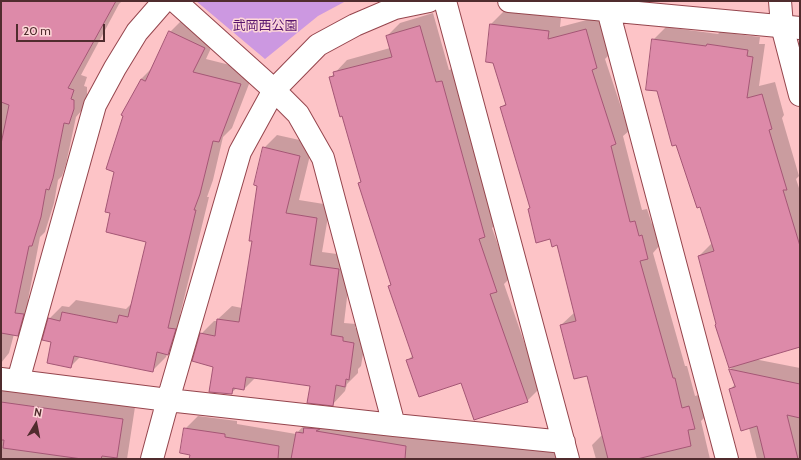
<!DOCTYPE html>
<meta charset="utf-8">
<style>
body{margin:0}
#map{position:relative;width:801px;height:460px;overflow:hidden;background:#fdc4c7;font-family:Cabin,sans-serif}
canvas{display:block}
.frame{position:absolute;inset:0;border:2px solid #502c2e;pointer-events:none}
.north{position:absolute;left:16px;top:404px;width:40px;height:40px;-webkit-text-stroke:3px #fed7d8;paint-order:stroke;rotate:10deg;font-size:11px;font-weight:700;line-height:16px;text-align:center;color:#502c2e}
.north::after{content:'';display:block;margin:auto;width:14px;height:18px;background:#502c2e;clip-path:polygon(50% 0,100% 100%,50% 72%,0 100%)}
.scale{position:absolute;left:16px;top:24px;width:89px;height:18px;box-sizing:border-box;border:2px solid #502c2e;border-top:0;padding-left:5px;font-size:12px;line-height:14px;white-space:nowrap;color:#502c2e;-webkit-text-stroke:3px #fed7d8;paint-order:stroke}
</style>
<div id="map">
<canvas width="801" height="460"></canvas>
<div class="frame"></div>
<div class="north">N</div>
<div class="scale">20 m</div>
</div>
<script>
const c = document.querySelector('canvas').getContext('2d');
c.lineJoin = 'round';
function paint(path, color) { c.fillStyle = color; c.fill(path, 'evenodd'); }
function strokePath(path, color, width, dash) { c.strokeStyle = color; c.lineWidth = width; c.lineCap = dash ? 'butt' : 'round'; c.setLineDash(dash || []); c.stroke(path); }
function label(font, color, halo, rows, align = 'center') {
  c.font = font + ' Cabin,"Noto Sans JP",sans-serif'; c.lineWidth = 3; c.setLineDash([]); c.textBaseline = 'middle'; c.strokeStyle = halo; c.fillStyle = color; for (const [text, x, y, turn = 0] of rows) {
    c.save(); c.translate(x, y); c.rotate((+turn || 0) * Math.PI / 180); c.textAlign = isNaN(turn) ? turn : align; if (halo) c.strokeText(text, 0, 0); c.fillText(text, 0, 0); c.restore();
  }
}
const green = new Path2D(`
 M196,1h150l-28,15 -53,43z`);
const shadow = new Path2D(`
 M3,1h119l-3,3 -38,71 6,2 -3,9 3,1v9l-5,14 -6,7 -10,47 -4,12 -4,4 -4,23 -9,29 -5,5 -12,63 8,1 -6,21 -13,13 -3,-1 -5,19 -8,10 1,7 133,37 -8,52h-126v-438z
 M504,11l57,7 -1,9 38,-10 11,38 -4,4 24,72 -6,5 19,74 5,-1 5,15 2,-1 6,22 -7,8 32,113h2l8,30 7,-2 5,21 -6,6 9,38h-114l-4,-14 11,-11 -15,-59 -27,-50 14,-13 -17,-68 -27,-37 -29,-100 4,-4 -12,-41 -7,-1 4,-37z
 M433,13l16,57 6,-2 42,155 -5,5 18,50 -6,6 36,104 -13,13 -65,-19 -55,-21 6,-6 -24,-69 2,-1 -32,-102 3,-2 -19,-66 -13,-37 17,-18 43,-12 -3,-12 13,-13z
 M183,19l34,16 -11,24 48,12 -22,57 -9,9 -10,43 -6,17h2l-29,118 8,1 -7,25 -14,13 -1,3 -13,13 -72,-14 -10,10 -18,-25 -4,-22 13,-13 7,1 7,-7 50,9 7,-7 15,-60 -7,-163 11,-11 18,-36z
 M666,27l52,7 2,-2 40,5 -1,7h6l-6,42 16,-4 9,33 -2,3 17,58 -3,3 4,12v155l-46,13 46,9v91h-43l-8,-31 -19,-38 5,-6 -5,-14 5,-6 -18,-40 -18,-68 13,-13 -59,-203z
 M277,135l36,8 -14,57 31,5 -8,47 30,4 -8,67 12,1 -1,4 12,2 -6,36 -3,3v4l-11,11 -2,7 -13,14 -21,-20 -55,-8 -12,12 -7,-1 -6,5 -17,-27 -13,-32 13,-13h4v-2l14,-13 10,2 11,-68 11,-92z
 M198,416l39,5v3l59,10 13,-14 250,30 -1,9h-368l1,-5 -6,-25z`);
const building = new Path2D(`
 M1,1h115l-48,87 6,2 -3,9 3,1v9l-5,15 -5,-1 -11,55 -4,12 -3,-1 -5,28 -9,29h-3l-14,67 9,1 -6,22 -17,-3v-189l8,-39 -8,-3z
 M490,24l59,7 -1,8 38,-10 11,39 -5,2 24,74 -5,2 19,76 5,-1 4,15 3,-1 6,24 -8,2 33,117h2l7,30 7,-2 6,23 -7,1 3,16 -54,13h-29l-21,-83 -13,3 -14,-54 16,-4 -19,-76 -5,2 -2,-8 -14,4 -8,-34 2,-1 -30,-101 6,-2 -13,-42 -7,-1z
 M420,26l16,56 6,-1 43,156 -6,2 18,53 -7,2 38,108 -54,18 -13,-37 -42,14 -13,-37 7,-2 -25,-72 3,-1 -33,-102 3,-1 -19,-66 -2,1 -11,-40 5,-1 -1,-4 59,-15 -6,-21z
 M169,31l36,17 -12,24 48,12 -22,58 -6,-1 -13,53 -6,16h2l-28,118 8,1 -8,26 -11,-3 -4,20 -79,-16 -3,12 -24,-5 4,-21 -9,-2 6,-22 12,3 2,-9 55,11 2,-8 9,2 18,-75 -40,-10 4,-19 -5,-1 9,-40 -8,-3 17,-53 -2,-1 20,-36 4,2z
 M652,39l54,7 1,-2 41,6 -1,6 6,1 -6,41 15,-4 10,35 -3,1 18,60h-4l17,56v101l-71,21 -14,-43 1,-1 -18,-68 16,-5 -14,-44 -3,1 -21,-63 -4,1 -15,-55 -11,-1z
 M263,147l37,9 -14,57 31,5 -7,47 29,4 -8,66 12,2v4l11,2 -5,37 -3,-1 -1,8 -9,-2 -3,21 -26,-3 3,-17 -64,-9 -2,13 -11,-2 -1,6 -23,-2 4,-25 -21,-6 8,-28 15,3 2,-17 22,3 13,-81h-3l8,-55 -3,-1z
 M729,369l71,15v34l-13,-3 11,44h-33l-8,-33 -16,5 -12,-42 6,-2z
 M1,402l122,17 -6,39 -15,-2 -1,3h-19l-79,-11 1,-8h-3z
 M184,428l41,6v3l54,9 -1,13h-89l1,-4 -10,-2z
 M304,428l16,1 -4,2 90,15 -1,13h-114l5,-27 7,1z`);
const street = new Path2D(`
 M175,1l99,89 24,24 25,44 71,267
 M445,1l123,458
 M509,1l291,27
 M608,10l119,449
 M1,379l167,21 226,25 170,17
 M18,381l77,-276 20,-37 22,-36 27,-31
 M152,459l16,-59 72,-248 34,-62 44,-45 37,-20 40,-17 34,-7`);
const secondary = new Path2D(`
 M780,1l2,25 18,69`);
const parkNames = [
 ["武岡西公園",265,26]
];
paint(green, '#cc98e1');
paint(shadow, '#0003');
paint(building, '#dd8aa9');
strokePath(building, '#a45675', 1);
strokePath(street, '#95454d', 24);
strokePath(secondary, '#95454d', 24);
strokePath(street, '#fff', 22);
strokePath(secondary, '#fff', 22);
label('13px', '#58156e', '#fed7d8', parkNames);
</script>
